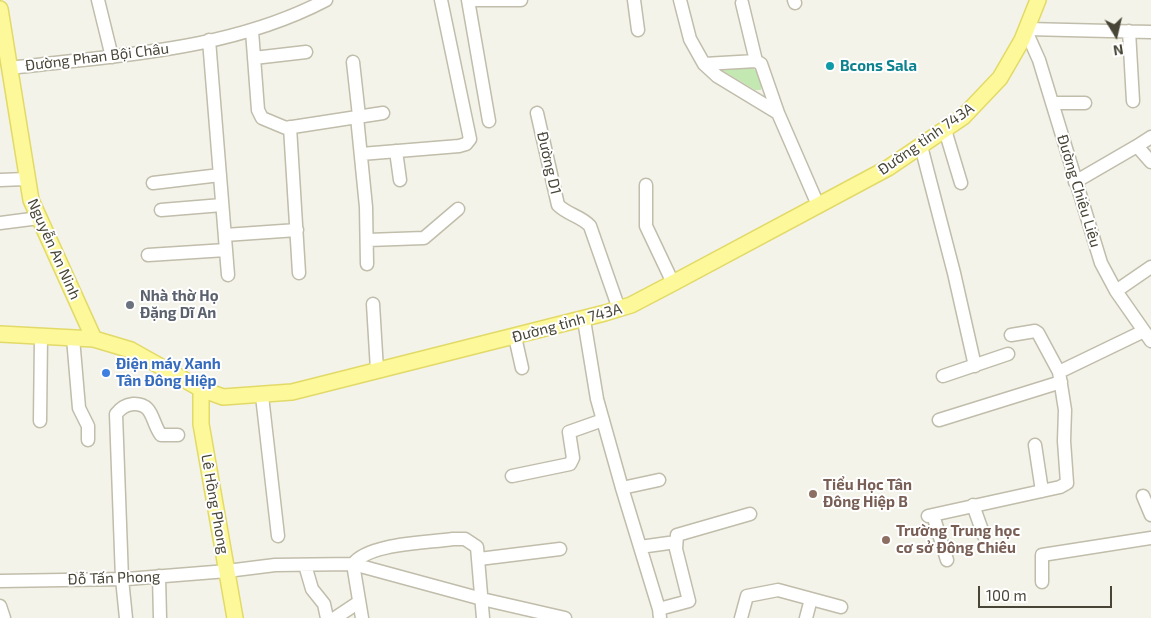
<!DOCTYPE html>
<meta charset="utf-8">
<style>
body{margin:0}
#map{position:relative;width:1151px;height:618px;overflow:hidden;background:#f4f3e9;font-family:"Exo 2",sans-serif}
canvas{display:block}
.north{position:absolute;left:1091px;top:10px;width:50px;height:50px;-webkit-text-stroke:4px #fff;paint-order:stroke;rotate:171deg;font-size:14px;font-weight:700;line-height:20px;text-align:center;color:#484537}
.north::after{content:'';display:block;margin:auto;width:18px;height:22px;background:#484537;clip-path:polygon(50% 0,100% 100%,50% 72%,0 100%)}
.scale{position:absolute;left:978px;top:586px;width:134px;height:22px;box-sizing:border-box;border:2px solid #484537;border-top:0;padding-left:6px;font-size:15px;line-height:18px;white-space:nowrap;color:#484537;-webkit-text-stroke:4px #fff;paint-order:stroke}
</style>
<div id="map">
<canvas width="1151" height="618"></canvas>
<div class="north">N</div>
<div class="scale">100 m</div>
</div>
<script>
const c = document.querySelector('canvas').getContext('2d');
c.lineJoin = 'round';
function paint(path, color) { c.fillStyle = color; c.fill(path, 'evenodd'); }
function strokePath(path, color, width, dash) { c.strokeStyle = color; c.lineWidth = width; c.lineCap = dash ? 'butt' : 'round'; c.setLineDash(dash || []); c.stroke(path); }
function label(font, color, halo, rows, align = 'center') {
  c.font = font + ' "Exo 2",sans-serif'; c.lineWidth = 4; c.setLineDash([]); c.textBaseline = 'middle'; c.strokeStyle = halo; c.fillStyle = color; for (const [text, x, y, turn = 0] of rows) {
    c.save(); c.translate(x, y); c.rotate((+turn || 0) * Math.PI / 180); c.textAlign = isNaN(turn) ? turn : align; if (halo) c.strokeText(text, 0, 0); c.fillText(text, 0, 0); c.restore();
  }
}
const green = new Path2D(`
 M751,67c7,3 12,15 10,23h-6l-32,-19 1,-2z`);
const minor = new Path2D(`
 M98,0l14,57
 M468,0l21,121
 M474,0h47
 M634,0l4,30
 M680,0l10,39 14,25 13,12 61,37 40,92
 M794,0l1,3
 M742,3l14,58
 M1027,29l124,3
 M252,31l6,79 4,8 24,10 97,-15
 M1026,31l13,29 62,203 15,28 35,50
 M1129,31l4,70
 M209,40l19,235
 M254,58l52,-6
 M353,62l6,54
 M704,64l52,-3 5,3 17,49
 M10,68c106,-13 219,-17 316,-68
 M1052,103h33
 M537,113l21,92c10,10 23,11 32,21l29,83
 M357,117l9,90 1,57
 M290,127l9,146
 M945,130l16,53
 M921,146l33,127 21,93
 M1137,146l14,-9
 M396,151l4,29
 M361,154l98,-8 7,-2 4,-5 -29,-139
 M0,180l26,-1
 M1075,182l62,-36 14,16
 M153,183l67,-8
 M646,185v41l27,57
 M161,210l61,-5
 M0,223l39,-5
 M225,235l72,-5
 M368,240l56,-2 34,-29
 M148,255l78,-5
 M1116,291l35,-24
 M373,304l4,66
 M584,320l13,79 25,89 37,-8
 M515,337l7,31
 M73,338l6,70 9,18v14
 M1059,372l85,-41
 M943,376l65,-22
 M262,396l16,140
 M939,420l122,-38
 M40,421l1,-84
 M1035,445l7,46
 M512,476l58,-12 3,-6 -4,-26 34,-12
 M622,488l37,121
 M1143,496l8,19
 M973,505l11,31
 M933,515l14,45
 M928,516l132,-29 7,-4 -3,-42 1,-31 -6,-38 -21,-39 -3,-2 -24,4
 M640,547l36,-5
 M479,559l81,-10
 M305,565l7,24 12,15 3,14
 M159,576l1,42
 M0,581l127,-2 100,-8 48,-6 78,-1 129,35 83,19
 M1042,582v-27l109,-17
 M0,606l4,12
 M126,618l-4,-39 -6,-165c5,-6 9,-9 17,-10 21,-1 18,18 28,31h17
 M335,618l24,-16
 M362,618l-9,-54c16,-21 74,-21 100,-25h12l12,8 6,71
 M660,618l-1,-9 30,-8 -13,-52 1,-14 73,-21
 M741,618l6,-22 31,-6 63,17
 M806,618l5,-19`);
const major = new Path2D(`
 M0,9l31,191 63,139
 M0,334l94,5 37,11 70,39 22,8 69,-5 313,-79 26,-8 42,-22 215,-115 75,-51 37,-39 22,-38 16,-40
 M201,389v35l34,194`);
const markers = [
 [830,66,5,"#0f9aa8"],
 [130,305,5,"#6b7280"],
 [106,373,5,"#3f7fe0"],
 [813,494,5,"#8d6e63"],
 [886,540,5,"#8d6e63"]
];
const streetNames = [
 ["Đường Phan Bội Châu",97,57,-7],
 ["Đường tỉnh 743A",926,139,-35],
 ["Đường D1",549,163,77],
 ["Đường Chiêu Liêu",1079,191,73],
 ["Nguyễn An Ninh",54,249,66],
 ["Đường tỉnh 743A",567,323,-15],
 ["Lê Hồng Phong",215,504,80],
 ["Đỗ Tấn Phong",114,578,-2]
];
const cultureNames = [
 ["Bcons Sala",840,66]
];
const worshipNames = [
 ["Nhà thờ Họ",140,296],
 ["Đặng Dĩ An",140,313]
];
const shopNames = [
 ["Điện máy Xanh",116,364],
 ["Tân Đông Hiệp",116,381]
];
const educationNames = [
 ["Tiểu Học Tân",823,485],
 ["Đông Hiệp B",823,502],
 ["Trường Trung học",896,531],
 ["cơ sở Đông Chiêu",896,548]
];
paint(green, '#c3e8b2');
strokePath(minor, '#c0bdab', 15);
strokePath(major, '#e2da68', 18);
strokePath(minor, '#fff', 12);
strokePath(major, '#fdf899', 15);
for (const [x, y, r, color] of markers) { const dot = new Path2D(); dot.arc(x, y, r, 0, 2 * Math.PI); c.fillStyle = color; c.fill(dot); strokePath(dot, '#fff', 2); }
label('15px', '#484537', '#fff', streetNames);
label('bold 15px', '#0d838f', '#fff', cultureNames, 'left');
label('bold 15px', '#5b616d', '#fff', worshipNames, 'left');
label('bold 15px', '#366cbe', '#fff', shopNames, 'left');
label('bold 15px', '#785e54', '#fff', educationNames, 'left');
</script>
